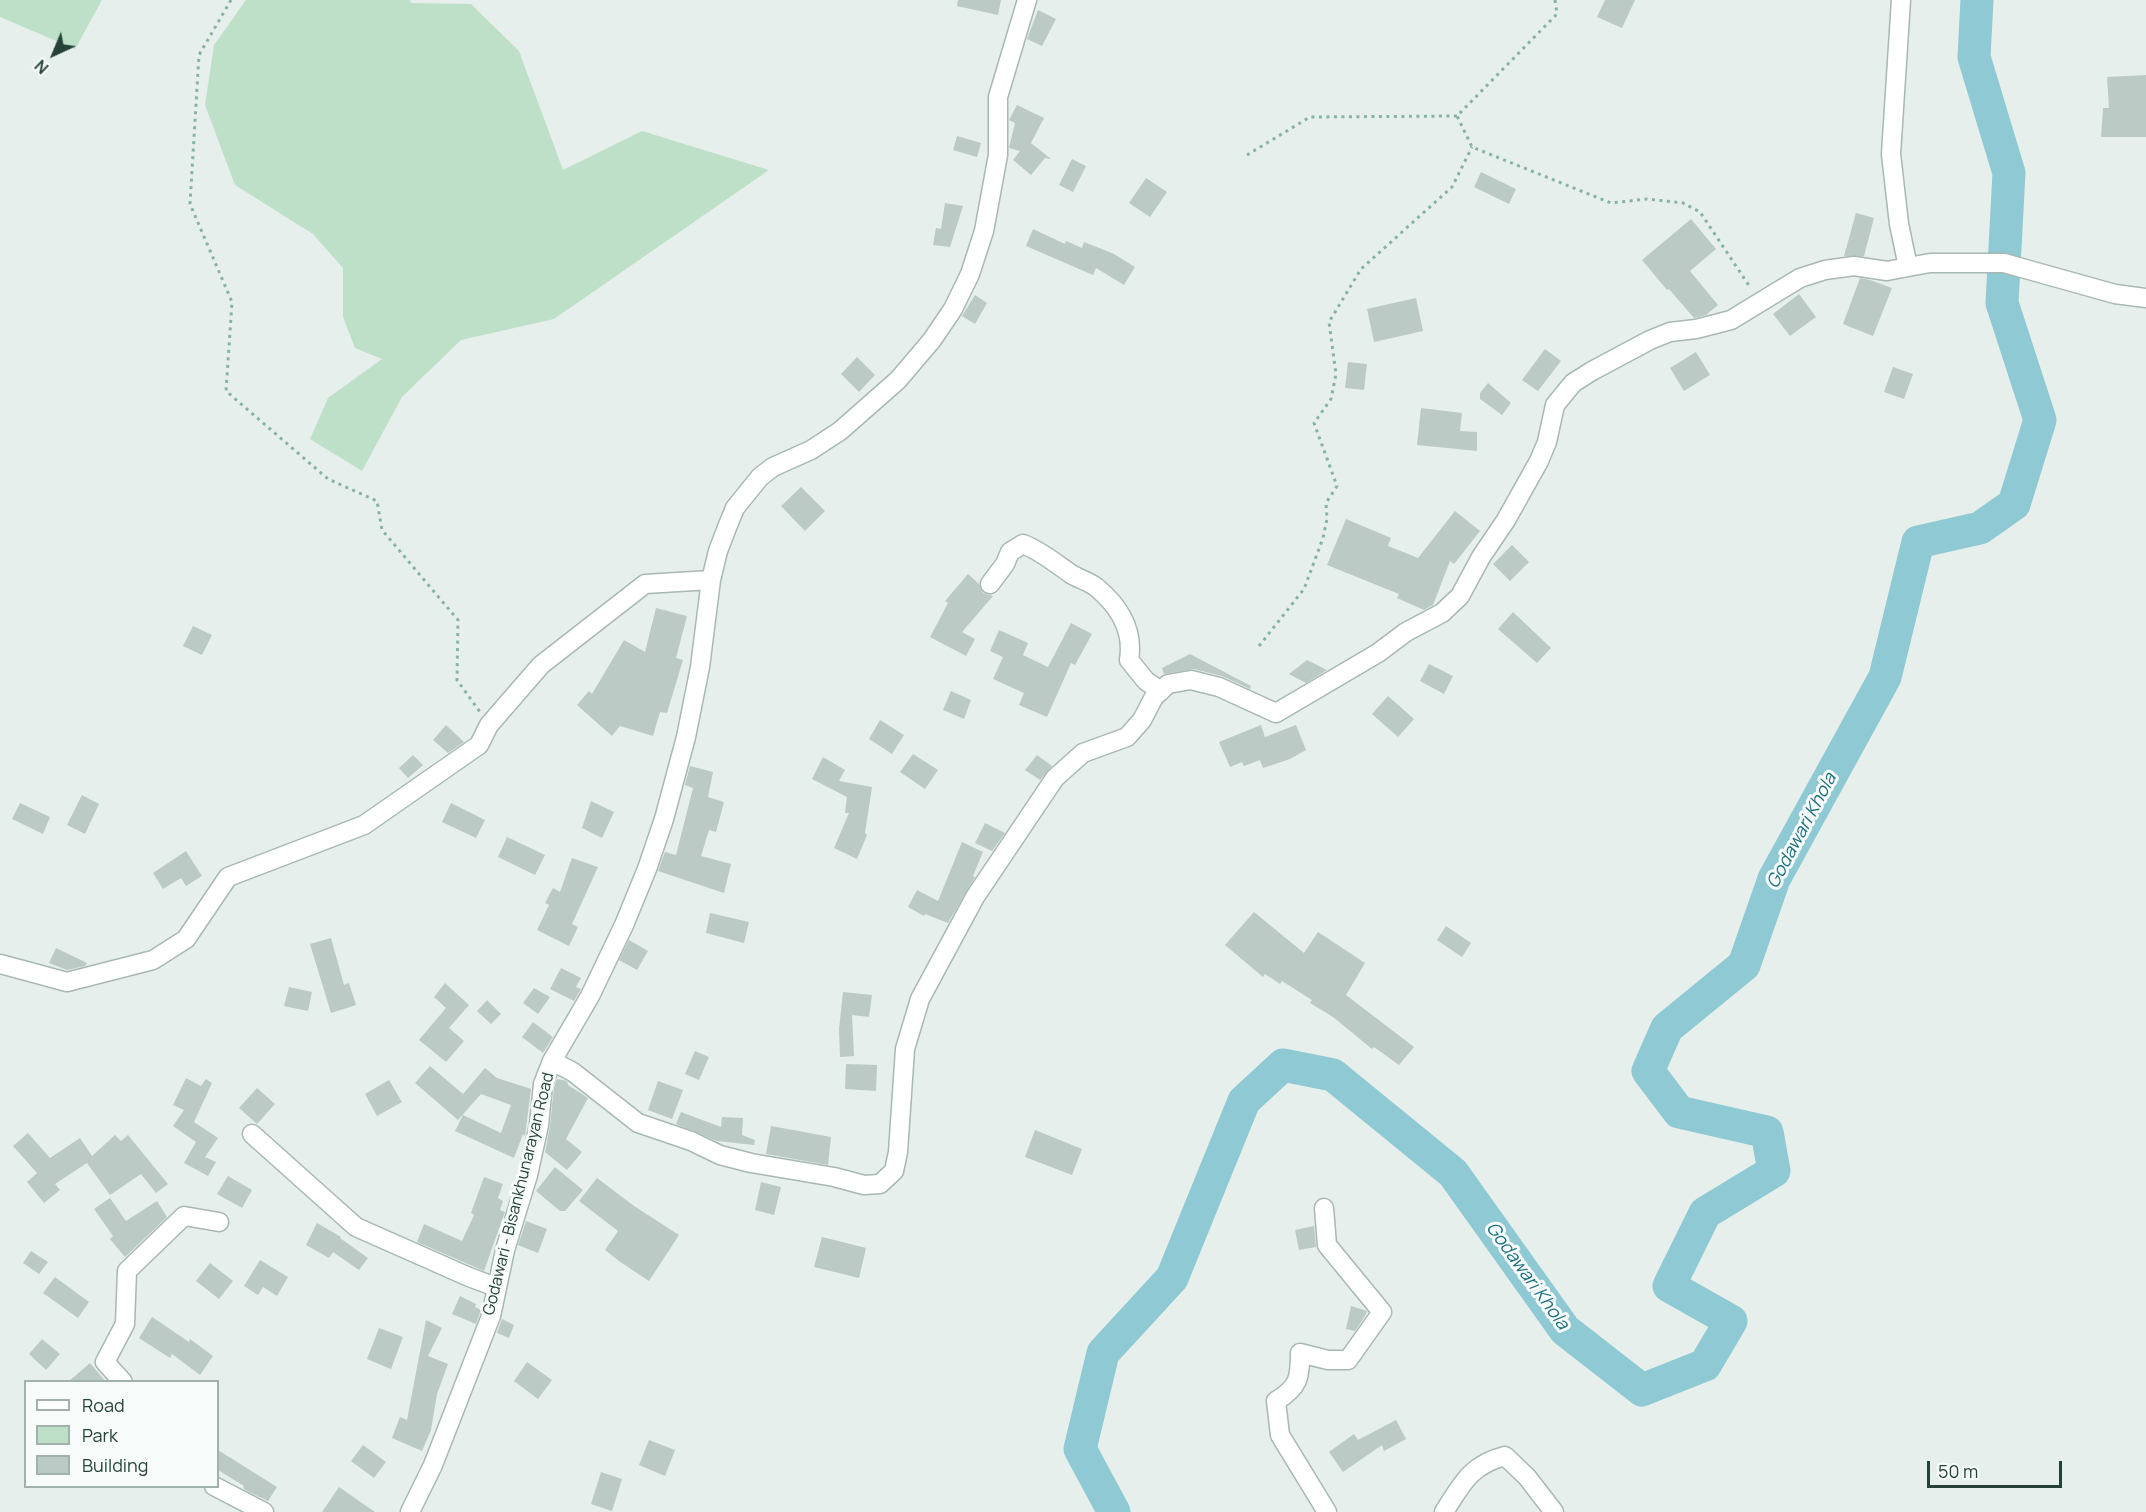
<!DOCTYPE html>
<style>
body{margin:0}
#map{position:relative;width:2146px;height:1512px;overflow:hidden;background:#e6efeb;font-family:Manrope,sans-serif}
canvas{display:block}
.legend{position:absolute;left:24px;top:1380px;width:195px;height:108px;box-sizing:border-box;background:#f7fbf9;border:2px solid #a3b1ad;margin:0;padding:8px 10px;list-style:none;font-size:18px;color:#24423a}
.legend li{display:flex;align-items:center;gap:12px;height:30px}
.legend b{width:30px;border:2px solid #a3b1ad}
.north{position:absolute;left:24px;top:24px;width:60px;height:60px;-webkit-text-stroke:4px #f7fbf9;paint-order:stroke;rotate:224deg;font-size:16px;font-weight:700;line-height:24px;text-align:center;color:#24423a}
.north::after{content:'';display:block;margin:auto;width:21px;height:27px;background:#24423a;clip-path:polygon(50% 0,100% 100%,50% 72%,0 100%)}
.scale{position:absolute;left:1927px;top:1461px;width:135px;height:27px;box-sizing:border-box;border:3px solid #24423a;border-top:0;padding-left:8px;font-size:18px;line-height:21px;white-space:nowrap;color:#24423a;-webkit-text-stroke:4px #f7fbf9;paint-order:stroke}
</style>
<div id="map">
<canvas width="2146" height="1512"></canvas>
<ul class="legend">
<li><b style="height:8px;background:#fff"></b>Road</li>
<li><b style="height:16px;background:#bfe0c8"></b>Park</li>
<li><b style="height:16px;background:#bbcac4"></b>Building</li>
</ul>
<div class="north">N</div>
<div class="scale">50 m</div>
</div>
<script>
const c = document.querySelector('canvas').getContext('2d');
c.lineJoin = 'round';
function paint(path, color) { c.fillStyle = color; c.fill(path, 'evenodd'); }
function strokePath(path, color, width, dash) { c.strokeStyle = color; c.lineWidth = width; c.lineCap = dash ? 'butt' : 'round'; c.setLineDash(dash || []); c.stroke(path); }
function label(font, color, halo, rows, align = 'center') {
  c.font = font + ' Manrope,sans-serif'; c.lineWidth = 6; c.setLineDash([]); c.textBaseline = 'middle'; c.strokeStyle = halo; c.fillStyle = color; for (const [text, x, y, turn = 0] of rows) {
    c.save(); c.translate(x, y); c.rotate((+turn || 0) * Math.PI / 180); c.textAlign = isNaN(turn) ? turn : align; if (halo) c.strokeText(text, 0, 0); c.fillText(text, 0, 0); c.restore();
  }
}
const green = new Path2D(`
 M0,0h102l-27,49 -75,-32z
 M246,0h164l1,3 60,1 48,47 44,119 79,-39 127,39 -215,149 -93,21 -59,57 -40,74 -52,-32 18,-41 54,-39 -27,-11 -12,-31v-49l-30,-34 -78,-49 -30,-80 9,-60z`);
const river = new Path2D(`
 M1114,1512l-34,-63 23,-96 69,-75 72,-177 39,-36 50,10 120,98 112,157 77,60 63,-25 26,-44 -62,-35 36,-73 69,-42 -7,-39 -88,-20 -31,-41 19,-43 77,-63 30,-86 111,-202 33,-135 62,-14 34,-24 26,-84 -38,-117 7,-130 -35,-116 3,-57`);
const building = new Path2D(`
 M958,0h43l-3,15 -41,-9z
 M1605,0h30l-13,28 -25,-11z
 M1038,10l18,9 -14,27 -15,-7z
 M2146,75v62h-45l2,-29h6l-2,-31z
 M1017,105l27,13 -13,25 20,16 -6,-1 -14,17 -18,-15 7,-9 -11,-3 6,-25 -6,-3z
 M957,136l24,7 -4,14 -24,-7z
 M1072,159l14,7 -13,26 -14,-7z
 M1481,172l35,17 -7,15 -35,-17z
 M1146,178l21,14 -17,25 -21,-14z
 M945,203l18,3 -13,41 -17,-2 3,-17 5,1z
 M1856,213l18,5 -10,38h-20z
 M1691,219l25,30 -26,22 28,34 -12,10 -12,3 -25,-29 -2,1 -25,-30z
 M1033,229l32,15 1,-3 16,7 2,-6 30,12 21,13 -11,18 -28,-17 -3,7 -67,-29z
 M1860,278l10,2 22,8 -19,48 -30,-12z
 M1799,294l17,23 -26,19 -17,-22z
 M975,295l12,8 -12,21 -13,-8z
 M1416,298l7,33 -49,11 -7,-33z
 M1545,349l16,12 -23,30 -16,-11z
 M1696,352l14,23 -26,16 -14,-23z
 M857,357l18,18 -16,17 -18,-18z
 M1348,362l19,2 -3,26 -19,-2z
 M1893,367l20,7 -9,25 -20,-7z
 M1488,383l23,20 -9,12 -22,-16v-6z
 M1421,408l41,5 -2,18 17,1v19l-60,-6z
 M801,487l24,24 -20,20 -24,-25z
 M1455,511l25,20 -26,33 -4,-3 -17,44 -9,5 -27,-12 2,-4 -72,-29 19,-46 45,19 -3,8 30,12z
 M1512,545l17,17 -19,19 -17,-17z
 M968,574l11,10 4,9 10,3 -31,36 13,7 -9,17 -36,-19 18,-34 -3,-2z
 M656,608l31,8 -11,42 7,2 -16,53 -7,-1 -7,24 -33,-10 -8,10 -35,-31 12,-14 3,3 32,-54 21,12z
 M1513,612l38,36 -14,15 -39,-34z
 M1071,623l21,11 -17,31 -4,-2 -24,54 -28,-12 5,-12 -31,-14 10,-22 -13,-6 9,-21 29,13 -5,12 25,12z
 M193,626l19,9 -10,20 -19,-9z
 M1190,654l61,32 -1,3 -28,-13 -28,-7 -30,5 -2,-6z
 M1307,660l20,10 -21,13 -17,-9z
 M1429,664l24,12 -9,18 -24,-13z
 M951,691l20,9 -7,19 -21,-9z
 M1388,696l26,23 -16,18 -26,-23z
 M880,720l24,15 -12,19 -23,-15z
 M446,725l18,17 -16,11 -15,-13z
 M1261,725l4,12 31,-12 10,25 -16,9 -27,9 -3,-8 -16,6 -2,-4 -12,5 -11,-25z
 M913,754l25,16 -13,19 -25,-17z
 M413,755l10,10 -15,13 -9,-10z
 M1037,755l15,11 -12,14 -15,-10z
 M823,757l22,13 -6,11 33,6 -7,46 2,2 -10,24 -23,-11 15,-35h-4l2,-16 -35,-18z
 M690,766l23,6 -5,25 16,5 -8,30 -7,-2 -8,26 30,8 -7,29 -66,-22 7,-19 11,3 17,-67 -8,-3z
 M82,795l17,9 -14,30 -18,-9z
 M591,801l23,11 -12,26 -20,-10z
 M20,803l30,14 -7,17 -31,-15z
 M451,803l34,17 -9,18 -34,-16z
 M985,823l20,10 -13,18 -17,-8z
 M507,837l38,18 -10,20 -37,-18z
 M962,842l21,10 -10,24 2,1 -27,46 -23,-9 -1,2 -16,-9 9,-17 21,11z
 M186,851l16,25 -16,10 -5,-8 -18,11 -10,-16z
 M572,858l26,9 -26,57 6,3 -9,19 -32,-16 12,-25 -4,-2 8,-15 7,4z
 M1254,912l50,41 14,-21 47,31 -19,32 68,52 -15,18 -25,-18 -2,2 -39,-32 -23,-14 2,-3 -30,-19 -2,3 -15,-10 -2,3 -38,-32z
 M710,913l39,9 -5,21 -38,-10z
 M1446,926l25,17 -9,14 -25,-17z
 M331,938l13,47 5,-2 7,22 -25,8 -21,-69z
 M629,940l19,11 -11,19 -18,-10z
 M56,948l31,15 -2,3 -18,4 -18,-7z
 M561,968l20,10 -5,9 5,2 -7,12 -24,-12z
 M445,983l24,22 -20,23 15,13 -18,21 -27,-22 27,-32 -12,-11z
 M289,987l23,5 -4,19 -24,-5z
 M534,988l16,9 -12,17 -15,-11z
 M843,992l29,3 -3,22 -17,-2 2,41 -14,1 -1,-28z
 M487,1000l14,14 -10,10 -14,-13z
 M533,1022l20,15 -10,16 -21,-16z
 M695,1051l14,6 -10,23 -14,-6z
 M846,1064l31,1 -1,26 -31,-2z
 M430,1066l33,28 22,-26 12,10 34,11 -6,47 -2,-2 -9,24 -59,-27 8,-16 38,18 10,-28 -30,-11 -23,26 -43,-37z
 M186,1078l15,8 5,-7 6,4 -18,39 24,16 -13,19 11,5 -8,14 -24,-13 12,-21 -23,-16 11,-16 -11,-5z
 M557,1079l10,2 1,4 20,13 -22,41 16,13 -15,18 -22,-18 5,-26 4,-39z
 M389,1080l13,22 -25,14 -12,-22z
 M658,1081l25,9 -11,29 -24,-9z
 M257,1088l18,16 -18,20 -18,-16z
 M681,1112l40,15 1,-10 21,1 -1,17 13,5 -1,5 -37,-4 -41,-17z
 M771,1126l60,11 -3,28 -62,-11z
 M1035,1130l47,19 -10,26 -47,-18z
 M28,1133l22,25 30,-20 12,18 23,-21 6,6 7,-6 40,49 -12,9 -15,-19 -31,21 -23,-32 -32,21 5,6 -16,13 -17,-21 10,-9 -24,-27z
 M555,1167l28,23 -18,21h-5l-24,-20z
 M228,1176l24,14 -10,18 -25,-14z
 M484,1177l19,7 -5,14 5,3 -3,9 5,2 -21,59 -67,-29 7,-18 38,17 12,-26 -3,-2z
 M597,1178l37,28 45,29 -30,46 -30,-20 -14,-11 13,-19 -39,-30z
 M761,1182l20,5 -7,28 -19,-5z
 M110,1198l16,23 31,-20 10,16 -42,40 -15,-18 3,-3 -19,-27z
 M526,1221l21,8 -9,24 -20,-8z
 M317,1223l24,14 -1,1 28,20 -9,12 -26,-18 -4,6 -23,-13z
 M1314,1226l2,21 -17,3 -4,-20z
 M822,1237l44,11 -7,30 -45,-11z
 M31,1251l17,11 -9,12 -16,-11z
 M260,1260l28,17 -11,19 -14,-9 -5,8 -14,-9z
 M210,1263l23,18 -14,18 -23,-18z
 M55,1277l34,25 -11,16 -35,-25z
 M460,1296l16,8 -1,3 6,3 -5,14 -24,-10z
 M1351,1306l16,5 -2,5 -10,15 -9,-2z
 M152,1317l37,25 1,-3 23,17 -13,19 -28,-21 -2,4 -31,-20z
 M502,1319l12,6 -5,13 -12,-5z
 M426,1320l16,8 -14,28 20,8 -11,30 -6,36 -9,21 -30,-13 8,-21 7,3z
 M379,1328l24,9 -12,32 -24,-10z
 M42,1339l18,15 -14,16 -17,-16z
 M527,1362l25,18 -14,19 -24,-18z
 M90,1363l16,19h-38z
 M1396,1420l10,19 -22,12 -2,-6 -39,27 -14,-20 25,-18 4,6z
 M649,1440l26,10 -10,26 -26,-11z
 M363,1445l23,17 -12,16 -23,-17z
 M218,1450l59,37 -9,14 -21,-10 -4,-3 1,-2 -26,-16z
 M601,1472l21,7 -10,32 -21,-7z
 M339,1487l36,25h-53z`);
const path = new Path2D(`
 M231,0l-32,55 -9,149 42,98 -6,89 102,88 49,22 5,29 76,90 -1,60 23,32
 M1555,0l2,14 -100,102 15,31 139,56 36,-4 36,4 17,9 50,75
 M1247,155l63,-38 147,-1
 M1259,646l45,-57 19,-51 4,-19 -1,-16 11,-17 -23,-63 17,-24 5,-25 -7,-52 32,-53 91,-82 20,-40`);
const minor = new Path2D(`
 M1901,0l-10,154 8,70 9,43 22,-4h74l111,31 31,4
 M990,584l15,-20 5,-12 13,-8c18,7 32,19 48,30 8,5 17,7 25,13 23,19 38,43 33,73l17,21 15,10
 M0,964l67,18 86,-22 33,-21 42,-62 136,-52 115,-80 10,-20 52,-60 104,-81 66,-4
 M552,1061l21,11 65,51 53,18 29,14 31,8 83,14 30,8 16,-1 14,-13 4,-19 7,-103 15,-50 55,-102 80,-119 28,-25 44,-16 15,-17 12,-23 14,-13 23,-4 28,7 57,26 102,-60 28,-21 36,-19 18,-17 21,-39 25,-37 33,-59 8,-19 8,-37 18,-22 19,-12 58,-31 20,-8 26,-3 35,-9 69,-42 25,-8 29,-4 33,5 21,-4
 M252,1134l104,93 113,50 27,10
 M1324,1208l3,37 55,67 -34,48h-20l-28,-7c0,25 -1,34 -24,48l4,34 47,77
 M123,1382l-18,-20 20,-38 2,-53 57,-55 35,6
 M214,1486l50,26
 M410,1512l23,-47 58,-149 14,-66 23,-75 11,-50 4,-41 9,-23 38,-65 34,-71 23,-56 17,-50 22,-82 14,-70 11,-87 7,-29 10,-26 7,-17 25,-31 13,-10 38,-17 29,-19 58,-51 34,-40 21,-31 17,-35 14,-43 14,-76v-58l29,-97
 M1444,1512c18,-28 26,-47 61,-56l22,21 27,35`);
const streetNames = [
 ["Godawari - Bisankhunarayan Road",519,1194,-76]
];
const waterNames = [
 ["Godawari Khola",1802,831,-62],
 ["Godawari Khola",1527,1276,54]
];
paint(green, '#bfe0c8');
strokePath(river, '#8ec9d4', 33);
paint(building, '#bbcac4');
strokePath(minor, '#a8b8b2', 21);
strokePath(path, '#86b3a5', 3, [3, 4.5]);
strokePath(minor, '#fff', 18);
label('16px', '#24423a', '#f7fbf9', streetNames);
label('italic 18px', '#1c6f80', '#f7fbf9', waterNames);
</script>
